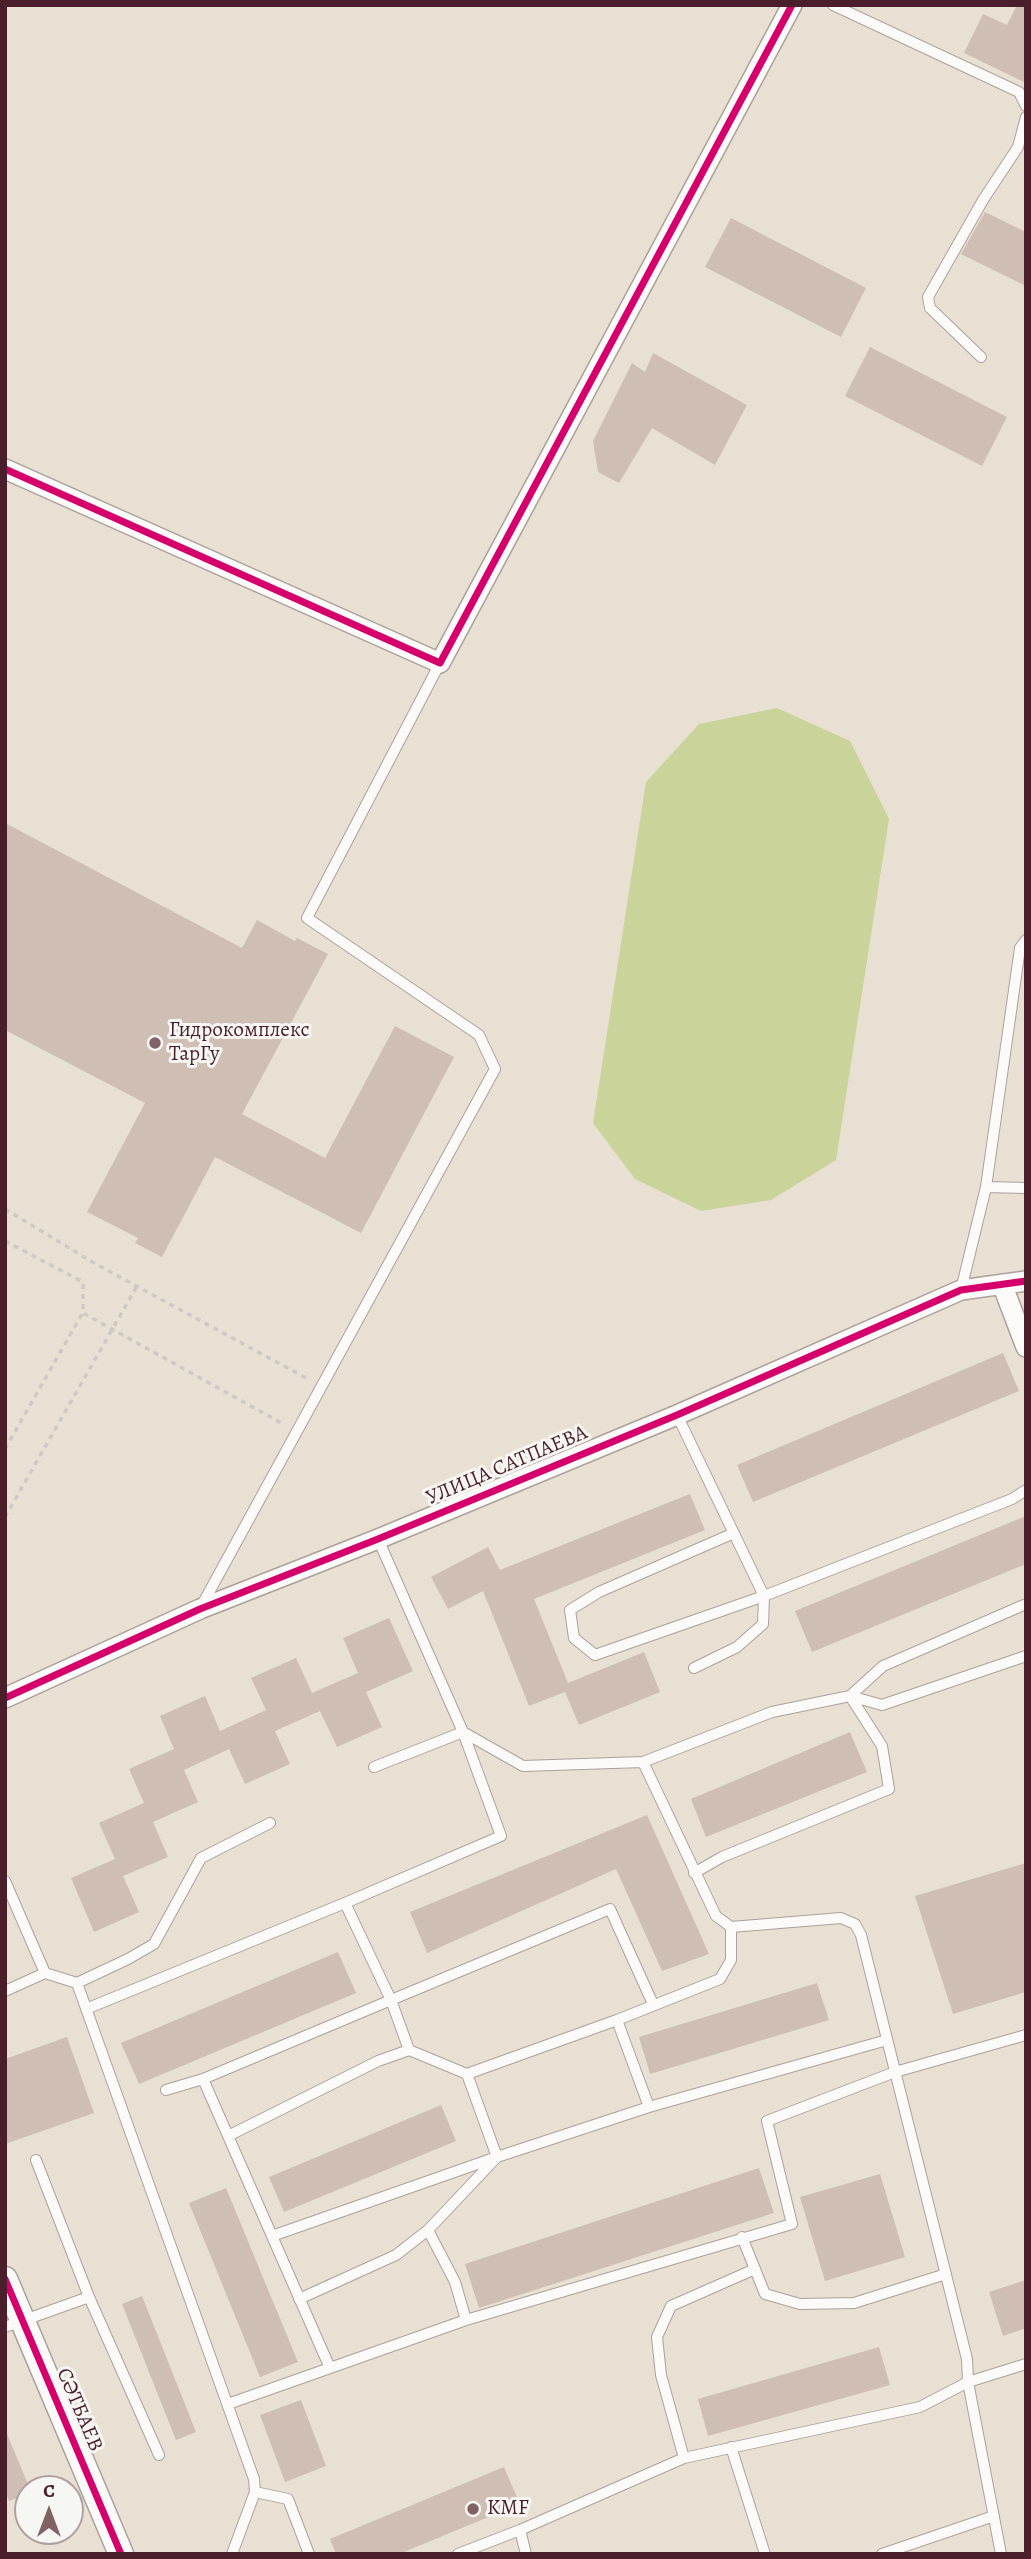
<!DOCTYPE html>
<meta charset="utf-8">
<style>
body{margin:0}
#map{position:relative;width:1031px;height:2559px;overflow:hidden;background:#e8e0d2;font-family:Alegreya,serif}
canvas{display:block}
.frame{position:absolute;inset:0;border:7px solid #4a1f2b;pointer-events:none}
.north{position:absolute;left:14px;top:2475px;width:70px;height:70px;box-sizing:border-box;background:#f6f6f2;border:2px solid #b1a0a2;border-radius:50%;rotate:0deg;font-size:19px;font-weight:700;line-height:28px;text-align:center;color:#4a1f2b}
.north::after{content:'';display:block;margin:auto;width:24px;height:32px;background:#816365;clip-path:polygon(50% 0,100% 100%,50% 72%,0 100%)}
</style>
<div id="map">
<canvas width="1031" height="2559"></canvas>
<div class="frame"></div>
<div class="north">С</div>
</div>
<script>
const c = document.querySelector('canvas').getContext('2d');
c.lineJoin = 'round';
function paint(path, color) { c.fillStyle = color; c.fill(path, 'evenodd'); }
function strokePath(path, color, width, dash) { c.strokeStyle = color; c.lineWidth = width; c.lineCap = dash ? 'butt' : 'round'; c.setLineDash(dash || []); c.stroke(path); }
function label(font, color, halo, rows, align = 'center') {
  c.font = font + ' Alegreya,serif'; c.lineWidth = 6; c.setLineDash([]); c.textBaseline = 'middle'; c.strokeStyle = halo; c.fillStyle = color; for (const [text, x, y, turn = 0] of rows) {
    c.save(); c.translate(x, y); c.rotate((+turn || 0) * Math.PI / 180); c.textAlign = isNaN(turn) ? turn : align; if (halo) c.strokeText(text, 0, 0); c.fillText(text, 0, 0); c.restore();
  }
}
const green = new Path2D(`
 M777,708l73,33 39,78 -53,341 -65,40 -70,11 -66,-32 -42,-56 53,-341 53,-58z`);
const building = new Path2D(`
 M1017,5h9v78l-62,-30 19,-39 24,11z
 M985,212l41,20v54l-65,-32z
 M731,218l135,70 -25,49 -136,-70z
 M870,347l137,70 -25,49 -137,-70z
 M653,353l94,52 -32,60 -63,-37 -33,55 -21,-11 -5,-31 39,-78 13,9z
 M5,823l237,125 15,-28 38,21 2,-3 31,16 -86,160 83,44 70,-132 59,31 -93,176 -146,-76 -53,100 -27,-14 3,-5 -51,-26 58,-109 -140,-73z
 M1003,1353l16,38 -266,111 -16,-37z
 M690,1494l15,36 -171,69 34,84 76,-31 16,40 -81,33 -14,-33 -36,14 -46,-115 -35,18 -17,-32 57,-30 12,23z
 M1026,1516v48l-214,88 -17,-41z
 M389,1618l24,53 -47,21 16,35 -45,20 -17,-36 -45,20 15,33 -45,20 -16,-35 -45,21 14,32 -45,20 15,35 -45,19 16,36 -45,20 -23,-54 44,-19 -16,-36 45,-20 -15,-34 45,-20 -14,-33 45,-20 15,35 46,-21 -15,-32 45,-20 16,35 46,-20 -15,-35z
 M850,1732l17,40 -161,65 -15,-38z
 M647,1815l62,139 -47,17 -46,-102 -189,84 -17,-41z
 M1026,1863v129l-73,22 -38,-118z
 M338,1952l18,41 -217,91 -18,-41z
 M817,1983l12,37 -179,54 -11,-37z
 M67,2037l27,76 -89,31v-85z
 M441,2105l15,36 -172,71 -15,-35z
 M759,2168l15,45 -295,95 -14,-44z
 M880,2174l25,83 -80,24 -25,-84z
 M226,2188l72,174 -38,15 -71,-174z
 M1026,2280v48l-23,8 -14,-44z
 M142,2296l54,136 -20,8 -54,-136z
 M879,2347l11,38 -182,51 -10,-37z
 M301,2400l25,66 -41,16 -25,-67z
 M5,2429l25,60h-2v5l-19,7 -4,-10z
 M504,2467l16,37 -121,50h-63l-6,-15z`);
const path = new Path2D(`
 M5,1209l89,54 214,116
 M5,1241l78,41v31l202,112
 M5,1449l77,-135
 M5,1517l132,-231`);
const service = new Path2D(`
 M833,5l186,87 7,14
 M981,357l-51,-49 -2,-11 55,-97 35,-53 8,-30
 M986,1187l40,1
 M961,1290l25,-103 34,-239 6,-8
 M677,1415l87,181 -169,59 -21,-17 -4,-28 29,-18 135,-59
 M202,1605l293,-536 -16,-34 -172,-117 133,-255
 M694,1668l43,-21 26,-23 1,-28 248,-97 14,-9
 M643,1762l129,-50 78,-16 32,9 144,-49
 M374,1767l89,-35 60,34 120,-4 73,154 15,11 110,-9 14,6 6,11 106,424 1,23 33,172
 M694,1873l28,-16 167,-68 -7,-43 -32,-50 33,-30 143,-62
 M5,1881l40,92
 M77,1983l177,496 1,13 -23,62
 M5,1991l40,-18 32,10 51,-24 26,-15 47,-86 69,-35
 M86,2009l259,-106 156,-67 -38,-104 -85,-193
 M617,2020l103,-41 11,-19v-33
 M467,2074l-58,-24 -18,-50 219,-91 43,95
 M203,2079l127,289
 M166,2090l37,-11 188,-79 -46,-97
 M228,2136l150,-75 31,-11
 M428,2230l27,52 11,38
 M272,2236l225,-79 152,-50 238,-67
 M742,2237l23,57 35,10 54,-1 92,-29
 M89,2297l70,158
 M299,2299l97,-44 32,-25 69,-73 -30,-83 150,-54 32,87
 M5,2327l84,-30 -53,-137
 M228,2404l238,-84 326,-96 -25,-103 128,-49 131,-37
 M731,2447l34,107
 M684,2458l-23,-83 -4,-38 14,-31 84,-37
 M255,2492l33,7 21,55
 M520,2530l6,24
 M458,2554l62,-24 164,-72 236,-51 48,-25 58,-18
 M882,2554l112,-38`);
const minor = new Path2D(`
 M5,469l435,194 352,-658
 M1002,1284l24,63
 M5,1698l195,-89 178,-70 299,-124 284,-125 65,-9`);
const tertiary = new Path2D(`
 M5,2279l116,275`);
const cycleway = new Path2D(`
 M5,469l435,194 352,-658
 M5,1698l195,-89 178,-70 299,-124 284,-125 65,-9
 M5,2279l116,275`);
const markers = [
 [155,1043,7,"#816365"],
 [473,2509,7,"#816365"]
];
const poiNames = [
 ["Гидрокомплекс",169,1031],
 ["ТарГу",169,1055],
 ["KMF",487,2509]
];
const streetNames = [
 ["УЛИЦА САТПАЕВА",507,1466,-23],
 ["СӘТБАЕВ",79,2410,67]
];
paint(green, '#cad39a');
paint(building, '#cfbeb4');
strokePath(service, '#aba19b', 12);
strokePath(minor, '#aba19b', 22);
strokePath(tertiary, '#aba19b', 27);
strokePath(path, '#cec9c7', 3.5, [5, 5]);
strokePath(service, '#fcfaf8', 10);
strokePath(minor, '#fcfaf8', 19);
strokePath(tertiary, '#fcfaf8', 24);
strokePath(cycleway, '#d6006c', 7);
for (const [x, y, r, color] of markers) { const dot = new Path2D(); dot.arc(x, y, r, 0, 2 * Math.PI); c.fillStyle = color; c.fill(dot); strokePath(dot, '#f6f6f2', 2.5); }
label('21px', '#4a1f2b', '#f6f6f2', poiNames, 'left');
label('21px', '#4a1f2b', '#f6f6f2', streetNames);
</script>
